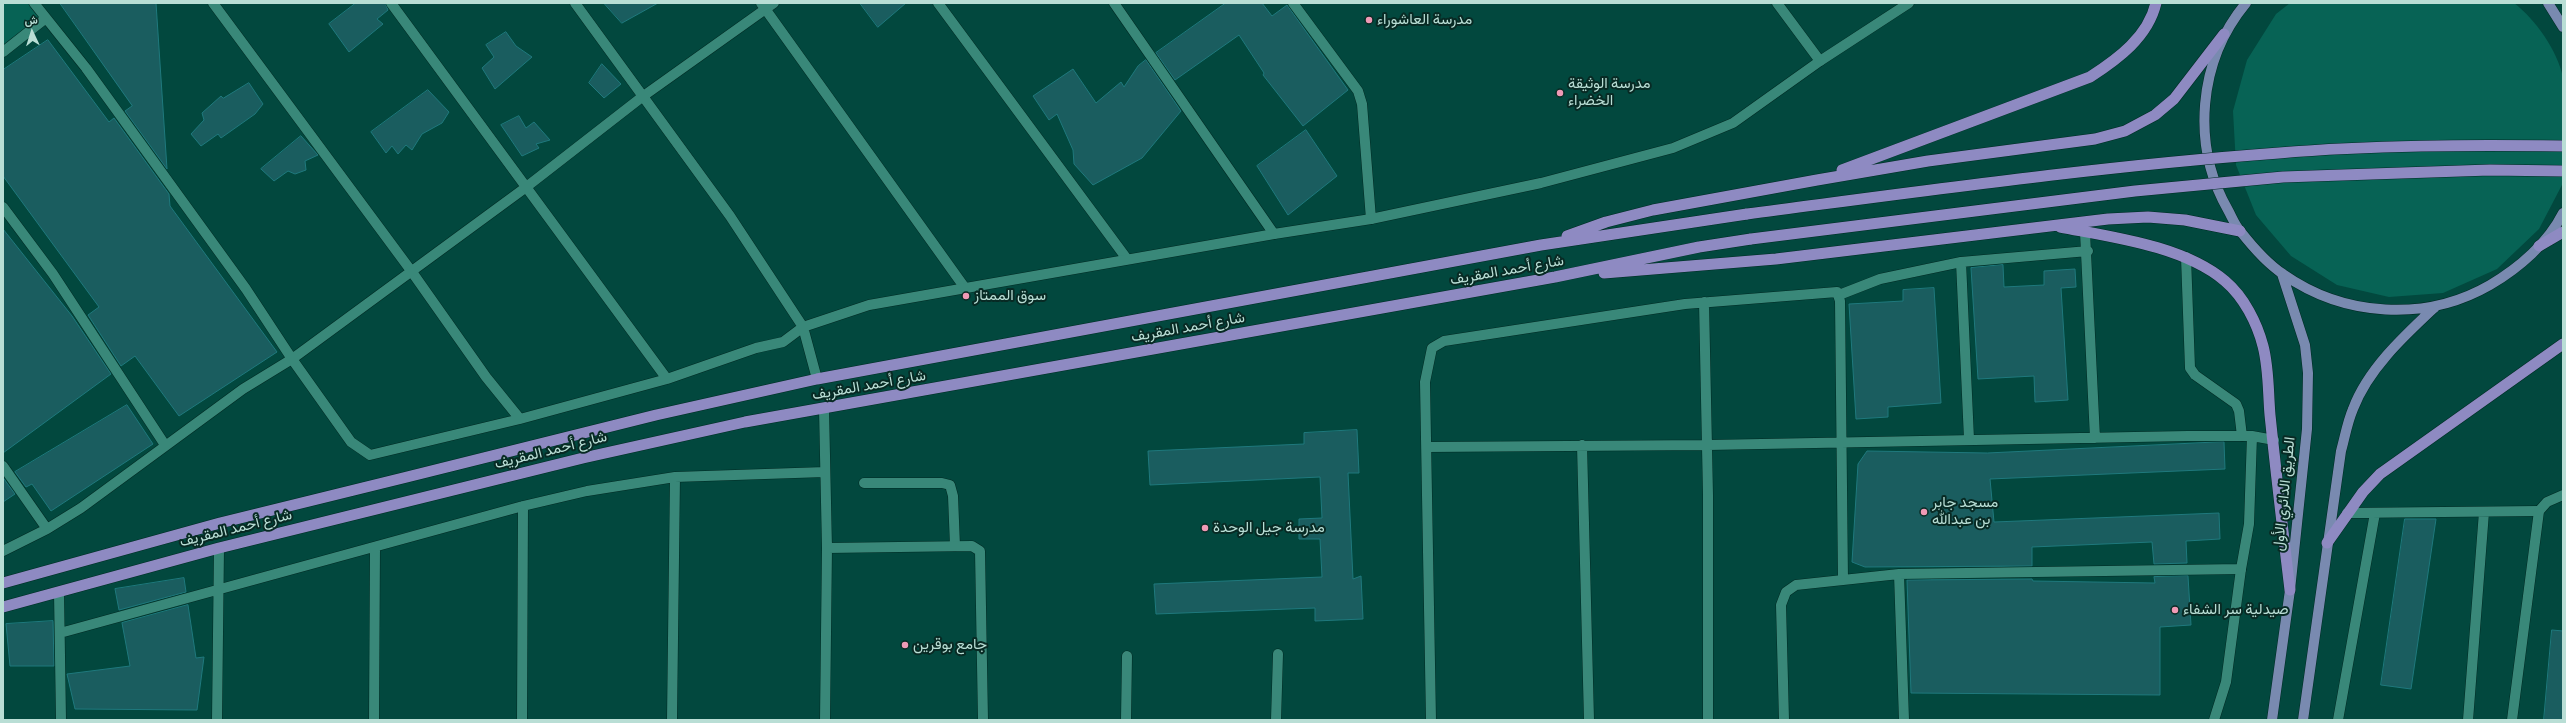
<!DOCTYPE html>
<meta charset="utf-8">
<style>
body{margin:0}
#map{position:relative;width:2566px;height:723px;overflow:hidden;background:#02483e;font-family:"Titillium Web",Vazirmatn,sans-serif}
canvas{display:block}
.frame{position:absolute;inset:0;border:4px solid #b9ded5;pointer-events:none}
.north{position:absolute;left:12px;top:12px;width:40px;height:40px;-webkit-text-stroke:3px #082a24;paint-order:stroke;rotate:356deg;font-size:11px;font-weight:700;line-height:16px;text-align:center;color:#b9ded5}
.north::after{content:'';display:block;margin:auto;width:14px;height:18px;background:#b9ded5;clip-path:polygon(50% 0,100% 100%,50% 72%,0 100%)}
</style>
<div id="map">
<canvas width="2566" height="723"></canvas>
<div class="frame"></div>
<div class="north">ش</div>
</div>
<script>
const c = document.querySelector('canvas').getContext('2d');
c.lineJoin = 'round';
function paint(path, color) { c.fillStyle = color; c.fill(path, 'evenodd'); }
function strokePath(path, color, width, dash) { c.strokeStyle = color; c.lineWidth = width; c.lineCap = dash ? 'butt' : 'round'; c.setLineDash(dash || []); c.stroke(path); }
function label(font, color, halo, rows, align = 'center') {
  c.font = font + ' "Titillium Web",Vazirmatn,sans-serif'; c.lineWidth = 4; c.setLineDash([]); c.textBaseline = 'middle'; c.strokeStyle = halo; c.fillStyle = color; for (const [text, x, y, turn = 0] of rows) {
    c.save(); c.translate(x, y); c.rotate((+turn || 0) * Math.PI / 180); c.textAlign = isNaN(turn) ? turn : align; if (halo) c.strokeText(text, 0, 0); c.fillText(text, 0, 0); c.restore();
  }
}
const green = new Path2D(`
 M3,3h31l11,15 -42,33z
 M2290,3h224c22,17 43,47 49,74v106l-24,46 -42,40 -54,24 -54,4 -52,-12 -46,-29 -35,-41 -20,-50 -3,-54 14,-51 29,-46z`);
const building = new Path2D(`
 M60,3h96l11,166 -42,-58 7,-5z
 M356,3h29l3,7 -11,9 6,5 -34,28 -20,-28z
 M604,3h54l-36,20z
 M860,3h46l-28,24z
 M1226,3h36l10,13 15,-11 61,85 -45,36 -40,-51 1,-2 -25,-38 -64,45 -19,-27z
 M506,32l10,14 16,11 -37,32 -13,-21 12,-11 -8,-12z
 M48,40l61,82 5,-4 55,76 1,12 107,146 -98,64 -44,-60 -14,10 -33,-51 11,-8 -96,-131v-106z
 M1146,60l35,51 -39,47 -49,27 -19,-21 -1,-14 -16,-36 -8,6 -16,-24 40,-27 23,34 25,-21 3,5 14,-21z
 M602,64l19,20 -17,14 -15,-15z
 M249,83l14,21 -8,10 -34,24 -3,-4 -17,12 -10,-12 13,-14 -2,-7 19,-17 2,2z
 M428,90l21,22 -7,11 -20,11 -10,16 -6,-5 -8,9 -6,-8 -6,7 -15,-21z
 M519,116l7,12 8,-6 16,18 -14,4 3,4 -17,8 -21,-31z
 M1306,130l31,46 -49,39 -31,-49z
 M301,136l17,19 -13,6 1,9 -11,4 -7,-3 -14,10 -13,-12z
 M3,229l69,87 39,58 -108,79z
 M2003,265l1,22 40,-2v-14l31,-2 1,18 -15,1 7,112 -33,2 -1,-26 -56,3 -7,-111z
 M1934,288l7,115 -53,4v10l-32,2 -7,-115 54,-3v-11z
 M127,405l26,39 -102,67 -19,-27 -6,3 -11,-15z
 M1357,430l2,43h-11l5,106 8,-3 2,43 -48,2v-13l-159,6 -2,-30 168,-7 -2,-38h-21v-20l23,-1 -2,-41 -170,8 -2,-34 156,-7v-11z
 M2224,442l1,27 -235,10 4,43 225,-9 1,26 -34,2 1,22 -33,1 -2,-22 -120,5v19l-167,1 -13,-5 6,-98 9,-13 120,2z
 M4,479l11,15 -12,8v-22z
 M2405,519h31l-25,170 -30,-4z
 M2188,576l3,49 -31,2v68l-249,-2 -4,-113 125,-1 1,2 122,2 -1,-6z
 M184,578l2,14 -67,18 -4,-21z
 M188,605l8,53 8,-1 -7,53 -122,-1 -8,-35 63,-8 -8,-43z
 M53,621l1,45h-44l-4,-42z
 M2552,630l11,1v89h-19z`);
const service = new Path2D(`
 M2186,257l4,111 5,7 41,29 3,7 3,25
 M864,483h78l8,2 3,11 2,50
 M2347,513l192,-2
 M2214,720l12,-38 15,-113
 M2338,720l37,-207
 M2468,720l16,-208`);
const minor = new Path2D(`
 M34,3l52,65 160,221 46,70 59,83 19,13 150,-36 147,-40 89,-31 27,-6 20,-15 -73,-111 -155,-213
 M213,3l199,269 74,105 34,42
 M391,3l276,376
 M761,3l204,285
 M938,3l189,256
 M1114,3l160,231
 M1293,3l65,88 4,13 9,115
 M1777,3l43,58
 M3,52l43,-34
 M3,207l50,67 112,171
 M2085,232l10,206
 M1961,262l8,177
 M1839,295l41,-16 81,-17 127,-11
 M1704,302l4,193v225
 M824,409l3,139 -2,172
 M1582,445l7,275
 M1427,447l281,-2 480,-9h64l22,4
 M3,466l44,63
 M827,548l145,-2 8,5 3,169
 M3,551l44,-22 34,-21 162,-119 49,-30 233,-171 117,-91 132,-94
 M1899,574l5,146
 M59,592l2,128
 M60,633l463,-127 64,-15 88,-14 150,-5
 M217,720l2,-172
 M374,720l1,-172
 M522,720l1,-214
 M672,720l3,-243
 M1126,720l1,-64
 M1276,720l2,-66
 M1431,720l-6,-338 7,-34 12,-7 241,-37 152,-12 3,9 3,279
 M1784,720l-3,-115 5,-13 10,-7 103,-11 342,-5 8,-45 3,-88
 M2512,720l27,-209 8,-9 16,-7`);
const tertiary = new Path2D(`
 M817,379l-14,-52 66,-22 405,-71 97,-15 170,-36 132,-35 60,-25 87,-62 89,-58`);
const primary = new Path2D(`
 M2246,3c-48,58 -55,142 -18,207 4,7 7,16 13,22 11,14 27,32 42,42 61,43 143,48 207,11 29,-17 58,-42 73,-72
 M2548,3l15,24
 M2272,720l18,-130 17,-161 1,-56 -3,-28 -23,-71
 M2303,720l38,-269c4,-14 6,-28 12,-42 15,-40 51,-73 82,-102`);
const trunk = new Path2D(`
 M1842,170l248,-93c28,-18 58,-40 66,-74
 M2060,227c52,10 124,19 165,54 19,16 32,42 38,65 6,23 5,46 7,69 6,58 13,117 20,175
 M1567,236l39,-14 47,-12 164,-30 111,-19 167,-22 30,-8 30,-16 19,-16 50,-65
 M2539,246l24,-14
 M1604,273l172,-14 332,-40 40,-2 37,3 55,11
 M2327,543l36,-51 17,-18 183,-130
 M3,583l217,-60 187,-46 249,-62 161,-36 724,-134 206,-31
 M3,607l216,-59 364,-90 162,-36 810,-145 144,-30 52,-8`);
const trunkBridge = new Path2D(`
 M1747,214c177,-23 354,-48 532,-61 94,-8 190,-8 284,-7
 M1751,239l384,-48 148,-14 207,-7 73,1`);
const markers = [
 [1369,20,4,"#f09ab6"],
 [1560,93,4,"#f09ab6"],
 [966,296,4,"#f09ab6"],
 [1924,512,4,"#f09ab6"],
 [1205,528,4,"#f09ab6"],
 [2175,610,4,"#f09ab6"],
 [905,645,4,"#f09ab6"]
];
const poiNames = [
 ["مدرسة العاشوراء",1377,20],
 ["مدرسة الوثيقة",1568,84],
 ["الخضراء",1568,101],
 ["سوق الممتاز",974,296],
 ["مسجد جابر",1932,503],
 ["بن عبدالله",1932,520],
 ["مدرسة جيل الوحدة",1213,528],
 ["صيدلية سر الشفاء",2183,610],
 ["جامع بوقرين",913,645]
];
const streetNames = [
 ["شارع أحمد المقريف",1507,271,-10],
 ["شارع أحمد المقريف",1188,328,-10],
 ["شارع أحمد المقريف",869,386,-10],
 ["شارع أحمد المقريف",551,451,-14],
 ["الطريق الدائري الأول",2285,494,-84],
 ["شارع أحمد المقريف",236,529,-14]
];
paint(green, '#076355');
paint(building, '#1a5d5f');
strokePath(building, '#1f797d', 1);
strokePath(service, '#002b24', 11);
strokePath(minor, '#002b24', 11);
strokePath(tertiary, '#002b24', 11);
strokePath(primary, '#002b24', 11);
strokePath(trunk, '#002b24', 12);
strokePath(service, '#398879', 10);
strokePath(minor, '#398879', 10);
strokePath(tertiary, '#398879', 10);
strokePath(primary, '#798ab0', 10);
strokePath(trunk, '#8e8ac2', 11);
strokePath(trunkBridge, '#002b24', 12, []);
strokePath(trunkBridge, '#8e8ac2', 11);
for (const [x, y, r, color] of markers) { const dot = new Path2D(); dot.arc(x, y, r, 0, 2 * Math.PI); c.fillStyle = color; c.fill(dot); strokePath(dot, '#082a24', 1.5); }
label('15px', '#b9ded5', '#082a24', poiNames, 'left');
label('15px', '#b9ded5', '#082a24', streetNames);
</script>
